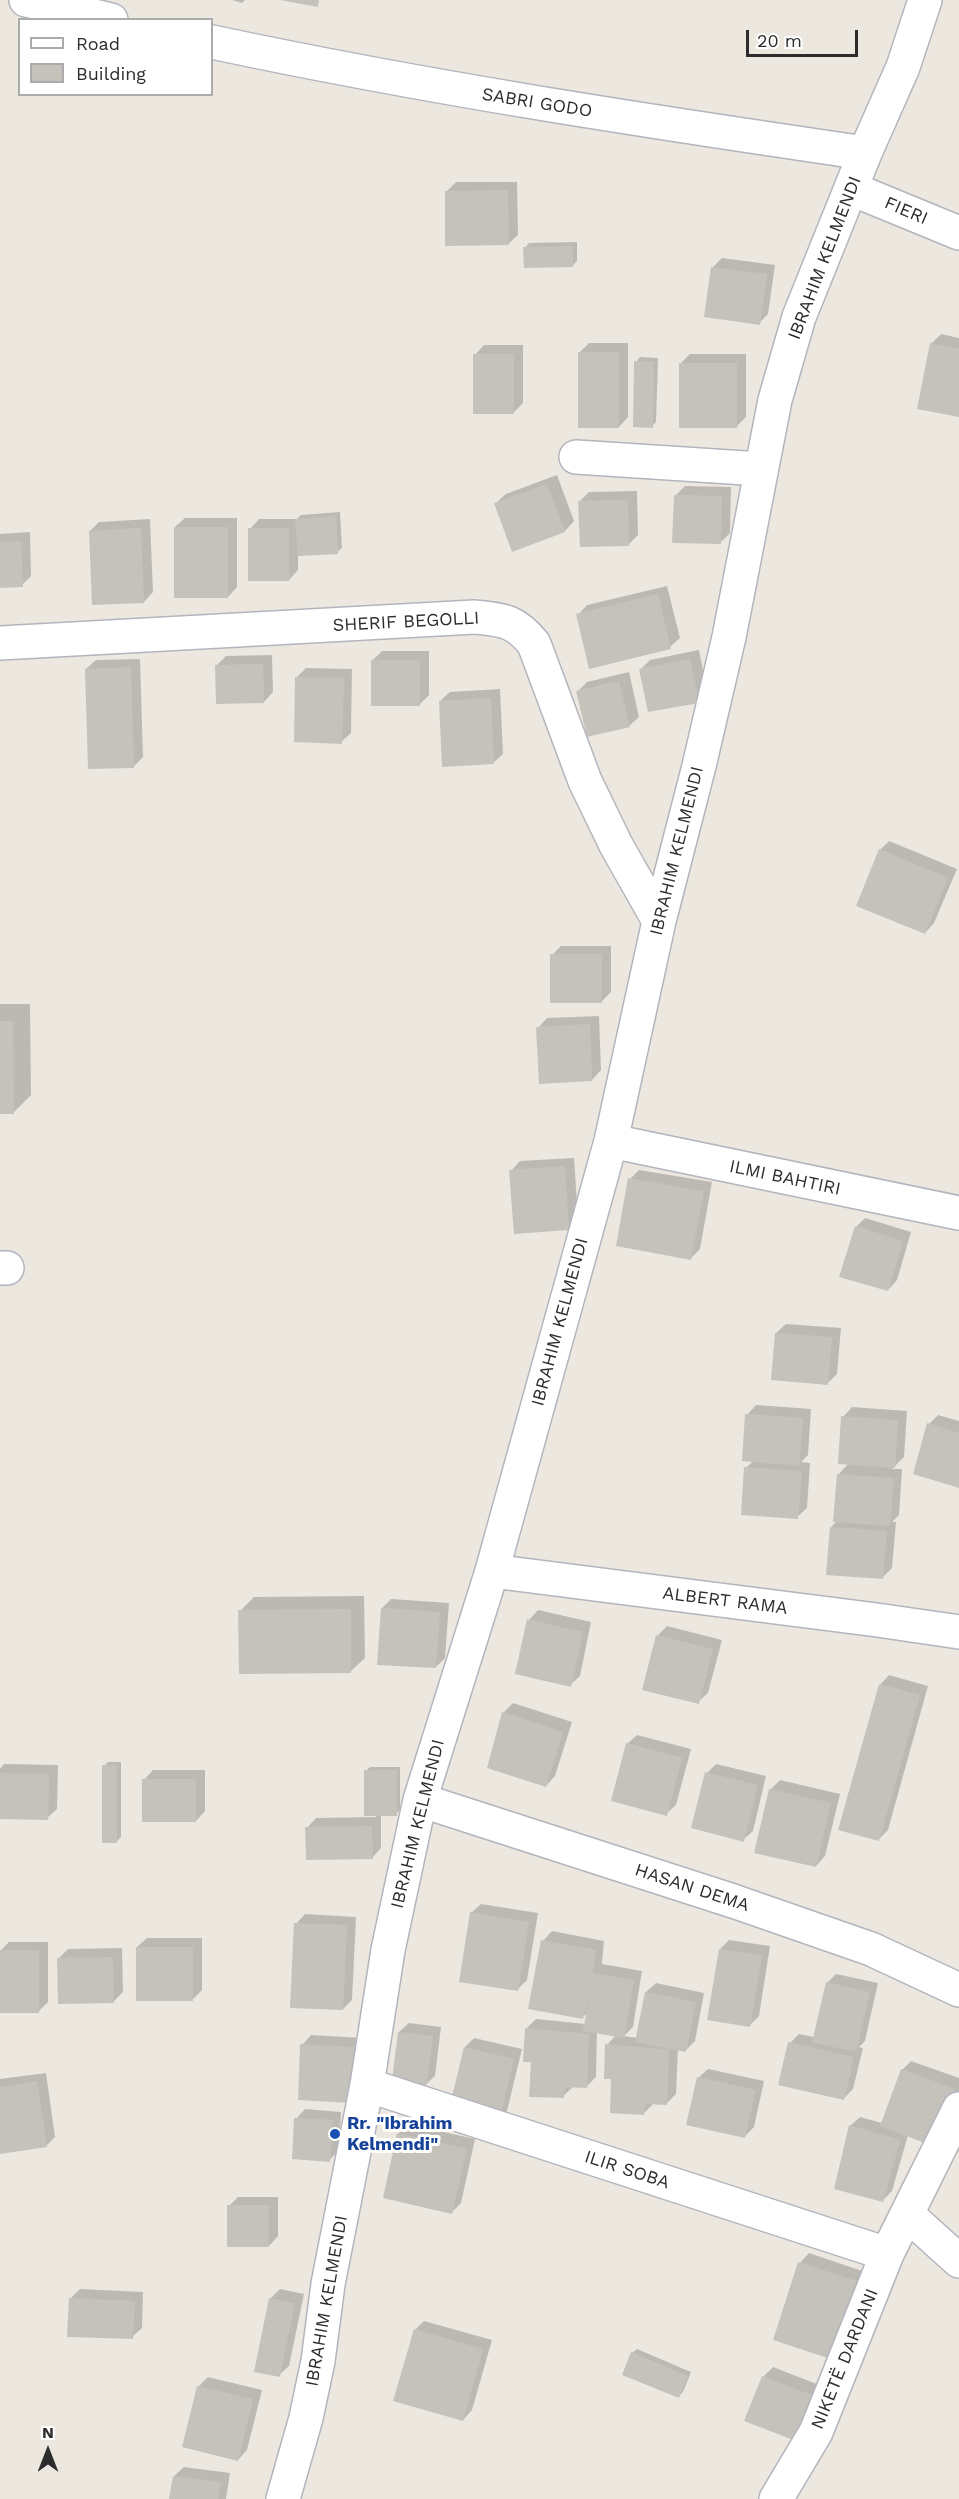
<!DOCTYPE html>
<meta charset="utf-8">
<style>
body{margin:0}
#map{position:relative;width:959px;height:2499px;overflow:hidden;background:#ece8e0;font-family:"Work Sans",sans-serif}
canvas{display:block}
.legend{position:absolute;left:18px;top:18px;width:195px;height:78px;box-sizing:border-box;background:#fff;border:2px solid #ababab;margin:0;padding:8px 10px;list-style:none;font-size:18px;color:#2c2c2c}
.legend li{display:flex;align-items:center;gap:12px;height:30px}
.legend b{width:30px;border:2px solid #ababab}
.north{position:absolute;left:18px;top:2421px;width:60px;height:60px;-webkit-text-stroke:4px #fff;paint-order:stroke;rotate:0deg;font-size:16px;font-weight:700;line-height:24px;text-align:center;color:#2c2c2c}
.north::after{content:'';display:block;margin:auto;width:21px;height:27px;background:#2c2c2c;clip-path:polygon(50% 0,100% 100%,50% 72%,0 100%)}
.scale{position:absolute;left:746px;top:30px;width:112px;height:27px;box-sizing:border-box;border:3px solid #2c2c2c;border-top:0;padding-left:8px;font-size:18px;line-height:21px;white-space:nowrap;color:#2c2c2c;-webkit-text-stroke:4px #fff;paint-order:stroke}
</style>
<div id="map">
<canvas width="959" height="2499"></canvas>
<ul class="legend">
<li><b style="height:8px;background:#fff"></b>Road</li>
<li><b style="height:16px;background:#c5c2bb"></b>Building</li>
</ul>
<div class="north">N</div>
<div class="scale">20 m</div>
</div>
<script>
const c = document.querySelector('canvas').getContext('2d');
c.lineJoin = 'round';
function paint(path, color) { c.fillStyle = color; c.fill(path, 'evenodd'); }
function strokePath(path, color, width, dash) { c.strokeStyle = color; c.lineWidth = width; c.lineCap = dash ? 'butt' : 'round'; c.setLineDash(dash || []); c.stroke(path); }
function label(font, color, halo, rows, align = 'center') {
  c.font = font + ' "Work Sans",sans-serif'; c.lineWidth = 6; c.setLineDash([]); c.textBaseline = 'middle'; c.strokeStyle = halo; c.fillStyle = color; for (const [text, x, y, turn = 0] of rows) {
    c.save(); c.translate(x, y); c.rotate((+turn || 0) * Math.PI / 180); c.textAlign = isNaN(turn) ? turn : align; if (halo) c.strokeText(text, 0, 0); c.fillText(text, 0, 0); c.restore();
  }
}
const shadow = new Path2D(`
 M232,0h13l-3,3z
 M456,182h61l1,53 -10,9 -62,-52z
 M577,242v19l-4,4 -48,-17 4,-5z
 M722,258l53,7 -7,49 -9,9 -46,-56z
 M941,334l18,4v77l-28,-71z
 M589,343h39v74l-9,10 -39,-75z
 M484,345h39v58l-9,9 -39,-57z
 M690,354h56v63l-10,10 -56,-63z
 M640,357l18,1 -2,64 -4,4 -16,-64z
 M557,475l17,46 -9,10 -52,19 -17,-47 10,-9z
 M685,486l46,1 -1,46 -10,10 -45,-47z
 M637,491l1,44 -10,10 -48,-44 9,-9z
 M340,512l2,36 -5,4 -39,3v15l-9,10 -39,-51 9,-10h38l4,-4z
 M185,518h52v69l-9,10 -53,-70z
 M150,519l3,73 -9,10 -54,-71 9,-9z
 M30,532l1,44 -9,9 -22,1v-52z
 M667,586l13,52 -10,9 -92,-32 9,-10z
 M699,650l8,42 -9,10 -57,-33 9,-9z
 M382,651h47v44l-9,9 -48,-43z
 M272,655l1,37 -9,10 -48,-36 10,-10z
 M140,659l3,98 -10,10 -47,-98 10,-9z
 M306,668l46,1 -1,64 -10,9 -44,-65z
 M629,672l10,45 -10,9 -51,-35 9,-9z
 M500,689l3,65 -10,9 -53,-62 10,-9z
 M889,841l68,28 -23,54 -9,10 -45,-83z
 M561,946h50v46l-9,9 -50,-46z
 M0,1004h30l1,91 -17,17h-14z
 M599,1016l2,54 -9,10 -54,-52 9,-10z
 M574,1158l4,61 -10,10 -57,-58 9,-10z
 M639,1170l73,12 -12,67 -9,9 -61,-79z
 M865,1218l46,14 -14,48 -9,10 -32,-63z
 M786,1324l55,4 -4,46 -9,9 -52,-50z
 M756,1405l55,4 -3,46 -7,7 9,1 -3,45 -10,9 -51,-49 7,-7 -6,-46z
 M852,1407l55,4 -3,46 -12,12h10l-3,46 -7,7h4l-4,46 -9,9 -52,-50 7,-7v-45l11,-12 -6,-46z
 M938,1415l21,6v65l-30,-62z
 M364,1596l1,62 -14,13 -111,-60 14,-14z
 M391,1599l58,4 -4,55 -9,9 -54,-59z
 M538,1610l53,12 -11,54 -10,9 -41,-65z
 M667,1626l55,14 -14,53 -10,9 -40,-67z
 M889,1675l39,11 -40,144 -9,9 1,-154z
 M513,1703l59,19 -17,54 -9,10 -58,-19 16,-55z
 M637,1735l54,14 -15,56 -10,9 -39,-70z
 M108,1762h13v75l-4,4 -13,-75z
 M4,1764l54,1 -1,44 -10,9 -47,-1v-48z
 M716,1764l50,12 -13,55 -10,9 -36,-67z
 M370,1767h30v43l-4,4h-15v34l-9,10 -65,-30 9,-10 60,-1 -10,-46z
 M153,1770h52v41l-9,10 -52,-41z
 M780,1780l60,14 -15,62 -9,10 -46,-76z
 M481,1904l57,9 -11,67 -9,9 -47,-76z
 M305,1914l51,3 -4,83 -9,9 -47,-85z
 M552,1931l52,10 -2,23 40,7 -9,56 -9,9 13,2 9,-46 10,-9 48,10 -9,48 -9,9 -8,-2 -2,46 -9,9 -14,1 -9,9 -31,-35 -6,-33 9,-10 -19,-3 -1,45 -9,9 -14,1 -10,9 -31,-35 -6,-32 10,-10 50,5 2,-12 -6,6 -39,-77z
 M147,1938h55v52l-10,10 -55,-53z
 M729,1940l41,6 -11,70 -9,9 -30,-76z
 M9,1942h39v60l-9,9h-39v-60z
 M122,1948l1,44 -9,9 -56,-42 10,-10z
 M836,1974l42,9 -13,58 -6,6 4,1 -10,41 -9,9 -54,-55 9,-9 15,3 13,-54z
 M409,2023l32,4 -6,49 -10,9 -26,-53z
 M311,2035l52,3 -12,63 -49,-56z
 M474,2038l48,11 -15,62 -9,9 -33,-73z
 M911,2061l48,17v12l-17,45h-34l-16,56 -10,10 -32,-75 10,-9 22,6 20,-53z
 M708,2069l56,12 -10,46 -9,9 -47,-58z
 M46,2073l9,64 -9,9 -46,7v-74z
 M305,2109l36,3 -2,39 -10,9 -33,-41z
 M408,2124l67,15 -14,64 -9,9 -54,-78z
 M238,2197h40v39l-9,10 -40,-40z
 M809,2253l62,21 -34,85 -37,-96z
 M80,2289l63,3 -1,36 -10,9 -62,-38z
 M280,2289l24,5 -15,72 -10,9 -9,-76z
 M424,2321l68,19 -20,70 -9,10 -48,-90z
 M637,2349l54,23 -8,20 -4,4 -47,-43z
 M773,2367l49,19 -17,44 -59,-10 18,-44z
 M208,2377l54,13 -15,60 -9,10 -54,-14 15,-60z
 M184,2467l46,6 -4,26h-55l3,-23z`);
const building = new Path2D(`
 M280,0h39l-1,7z
 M508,190l1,55 -64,1v-55z
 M573,246v21l-49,1 -1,-21z
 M711,267l56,7 -7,51 -56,-8z
 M930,343l29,6v68l-42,-8z
 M578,352h41v76h-41z
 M473,354h41v60h-41z
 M634,361l20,1 -1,66 -20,-1z
 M679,363h58v65h-58z
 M547,484l18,48 -53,20 -18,-49z
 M674,495l48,1 -1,48 -49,-1z
 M628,500l1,46 -49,1 -2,-46z
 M336,516l2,38 -40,2 -3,-37z
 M174,527h54v71h-54z
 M141,528l3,75 -52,2 -3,-74z
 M248,528h41v53h-41z
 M21,541l2,46 -23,1v-46z
 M658,594l13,55 -82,20 -13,-55z
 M690,659l9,44 -51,9 -9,-43z
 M371,660h49v46h-49z
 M263,664l1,39 -48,1 -1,-39z
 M131,667l3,101 -46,1 -3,-100z
 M295,677l49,1 -2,66 -48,-2z
 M619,681l11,46 -43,10 -11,-46z
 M491,698l3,66 -52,3 -3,-66z
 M879,849l69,29 -23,56 -69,-28z
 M550,954h52v49h-52z
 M0,1021h13l1,93h-14z
 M590,1024l2,57 -53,3 -3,-57z
 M565,1166l4,64 -55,4 -5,-64z
 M628,1178l76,13 -13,69 -75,-14z
 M855,1226l48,15 -15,50 -49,-14z
 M775,1333l57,4 -4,48 -57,-5z
 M745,1414l58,4 -4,48 -57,-5z
 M841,1416l57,4 -3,48 -57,-4z
 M927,1423l32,10v55l-46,-14z
 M744,1467l58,4 -4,48 -57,-4z
 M837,1474l57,4 -4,48 -57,-4z
 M830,1527l57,4 -4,48 -57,-4z
 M381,1608l59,4 -4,56 -59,-3z
 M351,1609v64l-112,1 -1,-64z
 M527,1619l56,13 -12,55 -56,-13z
 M656,1635l57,14 -14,55 -57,-14z
 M879,1684l41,11 -41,146 -41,-11z
 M502,1712l61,20 -17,55 -59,-19z
 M626,1743l56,15 -15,58 -56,-15z
 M102,1765h15v78h-15z
 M364,1770h33v46h-33z
 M705,1772l53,13 -14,57 -53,-14z
 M0,1773l49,1 -1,46 -48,-1z
 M142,1779h54v43h-54z
 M769,1789l62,14 -15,64 -62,-14z
 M372,1826l1,33 -67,1 -1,-33z
 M470,1912l59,10 -11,69 -59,-9z
 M294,1923l53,2 -4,85 -53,-2z
 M541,1940l55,10 -3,23 41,7 -10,58 -41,-7 8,-44 -8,32 -55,-10z
 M136,1947h57v54h-57z
 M719,1949l43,6 -12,72 -43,-7z
 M0,1950h39v63h-39z
 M113,1957l1,46 -56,1 -1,-46z
 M826,1982l44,10 -14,60 -44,-10z
 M645,1992l51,10 -10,50 -51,-10z
 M525,2028l64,6 -2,54 -22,-1 -1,11 -35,-1 2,-35h-8z
 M398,2032l35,4 -7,51 -34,-7z
 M788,2042l66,15 -10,43 -66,-15z
 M300,2044l55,3 -3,56 -54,-3z
 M605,2044l64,6 -2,55 -22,-1 -1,11 -34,-2 1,-34h-7z
 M464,2047l50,12 -15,63 -50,-13z
 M901,2069l54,20 -22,57 -53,-20z
 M697,2077l59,13 -11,48 -59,-13z
 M37,2081l10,66 -47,7v-67z
 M294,2118l39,2 -3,42 -38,-3z
 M849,2125l51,15 -17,62 -49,-13z
 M397,2133l70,16 -15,65 -69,-16z
 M227,2205h42v42h-42z
 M798,2262l65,21 -26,78 -64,-21z
 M69,2298l66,3 -2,38 -66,-2z
 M269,2298l26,5 -15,74 -26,-5z
 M414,2329l69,20 -20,72 -70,-20z
 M631,2352l57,24 -9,22 -57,-23z
 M762,2376l52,20 -18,45 -52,-20z
 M197,2386l56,13 -15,62 -56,-14z
 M173,2476l48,6 -3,17h-49z`);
const minor = new Path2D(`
 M26,0l85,20
 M212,42c216,46 434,79 653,111
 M852,189l107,44
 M576,457l185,12
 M0,643l474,-26c29,3 41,3 60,27l51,137 31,64 43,76
 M611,1141l348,72
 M0,1268h7
 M492,1571l385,49 82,12
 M420,1800l313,101 138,48 88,41
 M367,2085l520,169
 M908,2215l51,46
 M283,2499l23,-81 12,-57 10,-77 39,-199 21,-135 32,-150 72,-229 119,-430 48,-220 40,-155 30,-129 46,-237 24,-83 66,-164 38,-86 22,-67
 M776,2499l40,-67 71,-178 72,-145`);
const markers = [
 [335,2134,6,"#1a4fb4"]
];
const streetNames = [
 ["SABRI GODO",537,103,9],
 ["FIERI",906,211,23],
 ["IBRAHIM KELMENDI",825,258,-69],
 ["SHERIF BEGOLLI",406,622,-3],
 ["IBRAHIM KELMENDI",677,851,-76],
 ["ILMI BAHTIRI",785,1178,12],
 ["IBRAHIM KELMENDI",560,1322,-75],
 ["ALBERT RAMA",725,1601,7],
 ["IBRAHIM KELMENDI",418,1824,-76],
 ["HASAN DEMA",692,1888,18],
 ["ILIR SOBA",627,2170,18],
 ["IBRAHIM KELMENDI",327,2301,-80],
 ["NIKETË DARDANI",845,2359,-68]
];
const transitNames = [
 ["Rr. \"Ibrahim",347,2124],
 ["Kelmendi\"",347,2145]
];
paint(shadow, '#0003');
paint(building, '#c5c2bb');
strokePath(minor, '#b3b4be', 36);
strokePath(minor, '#fff', 33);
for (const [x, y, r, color] of markers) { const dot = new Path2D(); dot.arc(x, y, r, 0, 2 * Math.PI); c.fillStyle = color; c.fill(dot); strokePath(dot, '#fff', 2); }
label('18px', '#2c2c2c', '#fff', streetNames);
label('bold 18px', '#164399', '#fff', transitNames, 'left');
</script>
